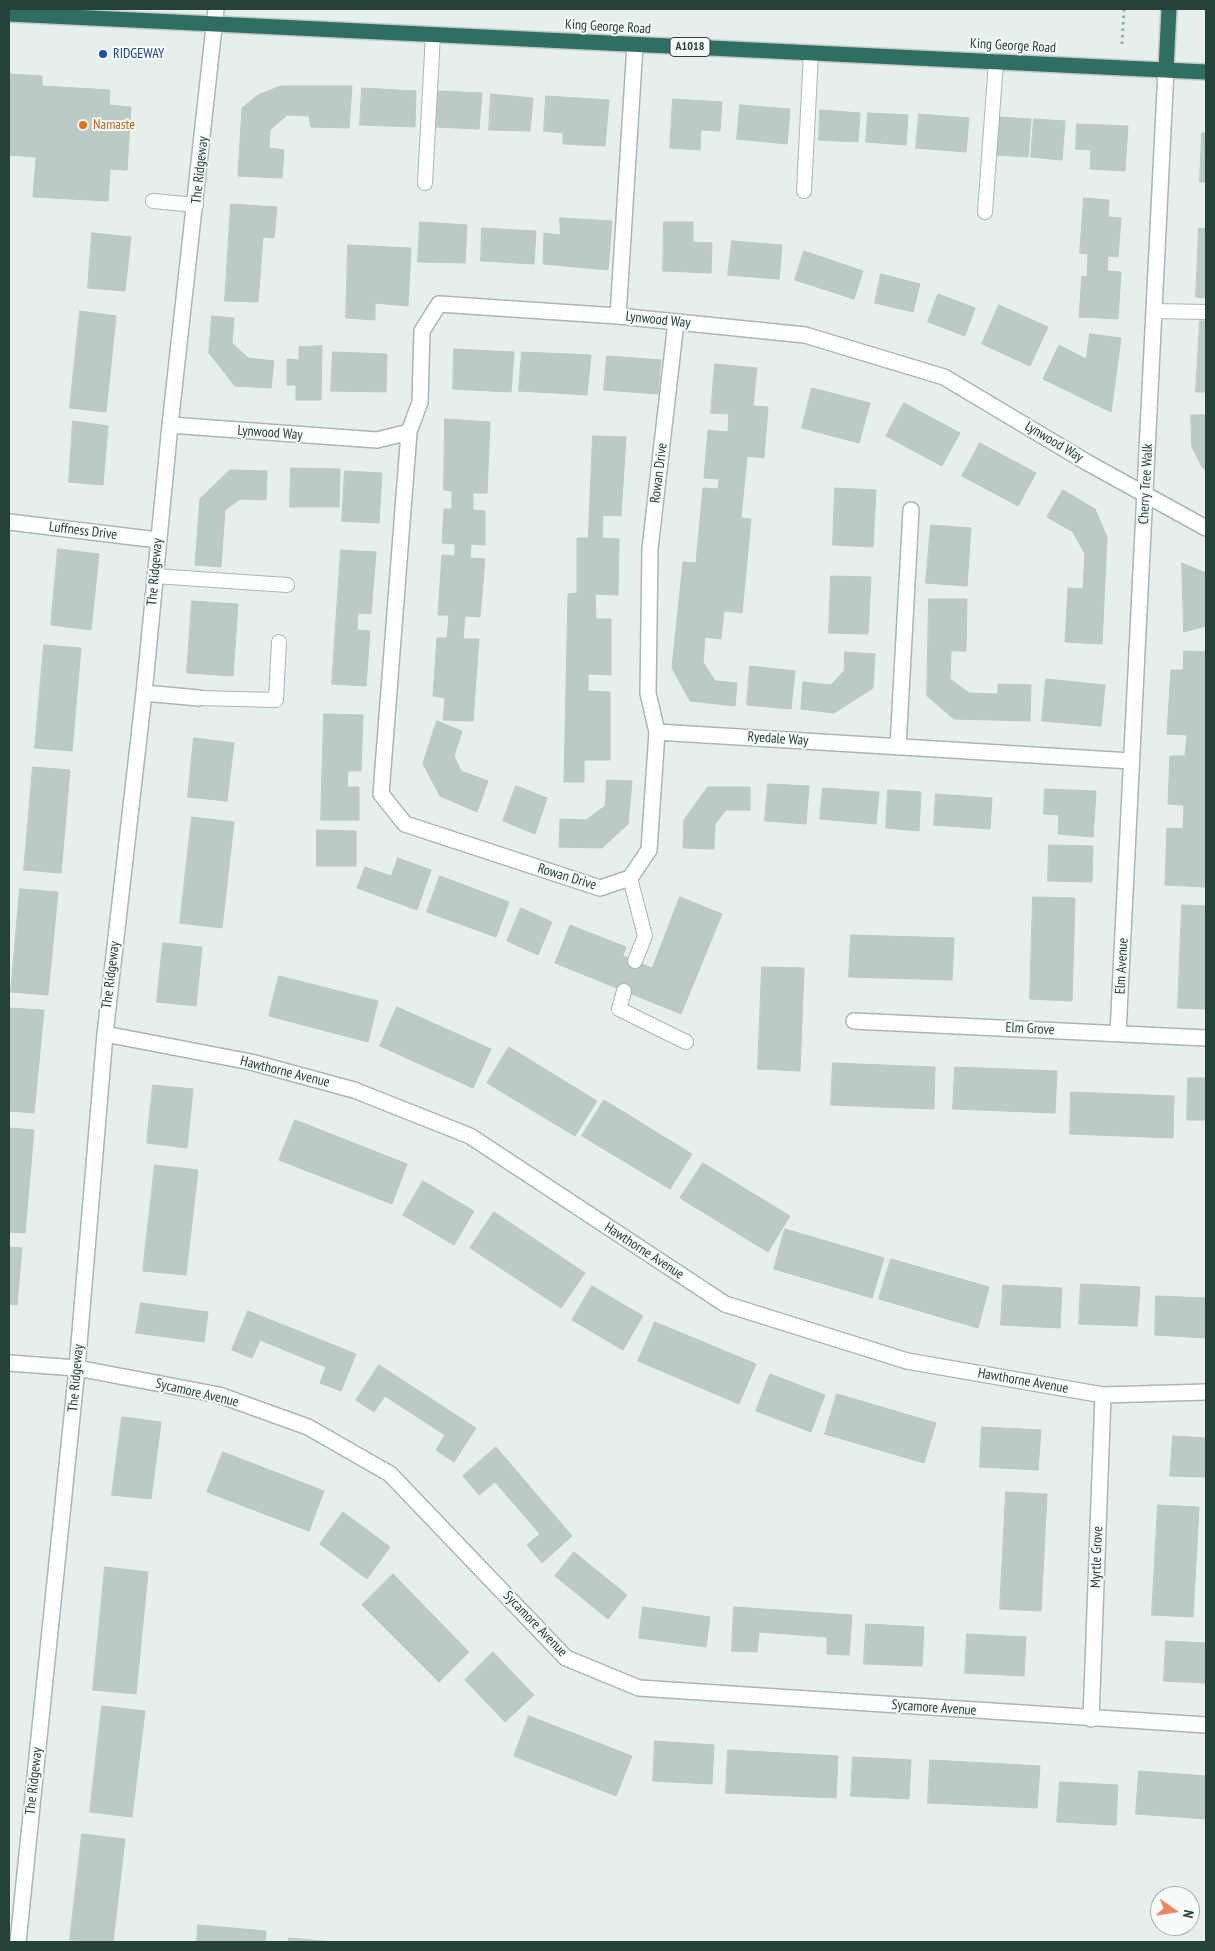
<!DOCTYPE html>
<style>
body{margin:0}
#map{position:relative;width:1215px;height:1951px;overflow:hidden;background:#e6efeb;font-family:"PT Sans Narrow",sans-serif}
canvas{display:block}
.frame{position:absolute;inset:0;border:10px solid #24423a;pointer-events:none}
.north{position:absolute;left:1150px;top:1886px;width:50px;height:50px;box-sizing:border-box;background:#f7fbf9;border:1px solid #a3b1ad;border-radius:50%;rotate:103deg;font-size:14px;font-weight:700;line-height:20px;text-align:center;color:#24423a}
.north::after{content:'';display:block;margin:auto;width:18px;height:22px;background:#f4845f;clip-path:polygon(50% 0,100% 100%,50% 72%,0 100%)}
</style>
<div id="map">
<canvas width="1215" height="1951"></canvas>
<div class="frame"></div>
<div class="north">N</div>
</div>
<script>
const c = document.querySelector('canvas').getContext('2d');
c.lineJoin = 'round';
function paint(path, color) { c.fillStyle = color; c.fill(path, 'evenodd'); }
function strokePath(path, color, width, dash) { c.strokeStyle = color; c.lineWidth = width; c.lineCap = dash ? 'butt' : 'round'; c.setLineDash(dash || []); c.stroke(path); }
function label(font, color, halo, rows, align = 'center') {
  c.font = font + ' "PT Sans Narrow",sans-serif'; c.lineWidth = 4; c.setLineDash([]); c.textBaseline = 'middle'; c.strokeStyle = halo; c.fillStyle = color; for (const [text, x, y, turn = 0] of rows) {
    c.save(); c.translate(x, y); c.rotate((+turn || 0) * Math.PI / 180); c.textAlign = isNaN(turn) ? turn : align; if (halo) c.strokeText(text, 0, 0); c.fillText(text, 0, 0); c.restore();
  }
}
const building = new Path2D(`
 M9,74l33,2v10l68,4 -1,15 22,2 -4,63 -17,-1 -2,32 -75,-4 3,-40 -27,-2z
 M281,86h71l-3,42 -38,-1 -2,-11 -22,-1 -17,15 -1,18 15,2 -2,28 -44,-2 4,-68 16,-13z
 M362,88l54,3 -1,36 -55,-2z
 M438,91l44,2 -3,36 -43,-2z
 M491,94l42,4 -3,33 -41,-1z
 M546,96l63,4 -4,46 -42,-2v-11l-19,-2z
 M673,99l49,3 -2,29 -19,-1 -1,20 -30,-2z
 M740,105l50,4 -3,35 -50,-5z
 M820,110l40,3 -2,29 -39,-2z
 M868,113l40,2 -2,30 -40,-3z
 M919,114l50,4 -3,34 -50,-4z
 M1000,117l31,2 -3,38 -31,-2z
 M1034,119l31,2 -3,39 -31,-3z
 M1077,124l51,2 -3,45 -35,-2 1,-19 -15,-1z
 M1202,133h4v49h-6z
 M1084,198l25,2 -1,17 13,1 -3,39 -10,-1 -1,15 14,1 -3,47 -39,-2 3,-41 5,1 1,-23 -8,-1z
 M231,204l46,3 -3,31 -11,-1 -5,65 -33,-1z
 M560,218l52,3 -4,49 -65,-6 1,-31 16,2z
 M420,222l47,3 -2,38 -47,-1z
 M664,222h29v20l19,1 -1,30 -48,-2z
 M482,228l54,3 -2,33 -53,-3z
 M1199,228l7,1v69l-10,-1z
 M92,233l39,4 -6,54 -37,-3z
 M732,241l50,4 -3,34 -51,-4z
 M348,245l63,3 -3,58 -33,-3v17l-29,-2z
 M804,251l59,20 -9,28 -59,-19z
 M881,274l39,10 -7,28 -38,-9z
 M938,294l37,14 -10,28 -37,-14z
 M999,305l49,22 -18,39 -48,-22z
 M80,311l36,5 -10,96 -36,-4z
 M212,316l22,2 -2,25 16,15 26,3 -3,27 -36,-2 -26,-33z
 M1200,321h6v71h-10z
 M1090,334l31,4 -10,74 -68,-33 16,-34 27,14z
 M322,346l-1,54h-25v-15h-9v-26l12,1v-13z
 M454,349l60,3 -3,40 -58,-3z
 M333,352l54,2 -1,38 -55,-1z
 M522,352l69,3 -4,40 -68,-4z
 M607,356l54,4 -3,34 -54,-4z
 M715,364l42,4 -4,38 15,1 -4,51 -17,-2 -6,62 10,1 -9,94 -18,-2 -3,28 -16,-2 -2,25 12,19 22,2 -2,23 -45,-5 -18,-33 11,-106 13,1 7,-75 15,1 1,-10 -15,-1 4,-48 20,2 1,-18 -18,-1z
 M812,388l58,15 -11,40 -57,-15z
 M904,403l56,30 -18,33 -56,-30z
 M1191,415h15v55l-4,-3 -10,-20z
 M445,419l45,3 -3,71h-14v17l12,1v34l-14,-1 -1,14 15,1 -5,58 -15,-1 -2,23h16l-6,82 -30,-1 2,-22 -12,-2 4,-58h10l2,-23h-11l4,-60 13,1v-12l-13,-1 2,-34h8v-18l-8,-1z
 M73,421l35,5 -5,59 -34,-3z
 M593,436l33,1 -5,79 -18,-1 -1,23 17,1 -1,56 -23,-1 1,25h15v56l-23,-1v17l22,1v68h-26v22h-20l4,-188 9,-1v-55h11z
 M980,443l56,30 -18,33 -56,-30z
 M291,468l49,1 -1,38h-49z
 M230,470l37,1 -1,29 -26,-1 -15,11 -4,57 -26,-2 5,-66z
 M345,471l37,2 -3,50 -37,-2z
 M835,488l41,2 -3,57 -40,-2z
 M1063,490l32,19 12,28 -5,107 -37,-2 3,-54 15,1 2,-35 -12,-22 -26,-15z
 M931,525l40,3 -4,58 -41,-3z
 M58,549l41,5 -8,76 -40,-5z
 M341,550l35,2 -5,62 -13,-1 -1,17 13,1 -4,55 -34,-2z
 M1182,563l24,10v53l-22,6z
 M831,576l40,1 -3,57 -39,-1z
 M929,599h38l-1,52h-15l-1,28 19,14 29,1v-10l33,1 -1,36 -76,-2 -27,-23z
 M192,601l46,3 -5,72 -46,-3z
 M44,645l37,3 -9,103 -37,-3z
 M1184,651l22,1v235l-41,-2 2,-57 16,1 1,-24 -16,-1 2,-48h15l2,-21 -20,-1 4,-64h12z
 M845,652l30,2 -2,34 -39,25 -33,-4 2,-27 28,3 13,-14z
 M750,666l45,5 -4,38 -44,-4z
 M1046,679l59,6 -4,41 -59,-5z
 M324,714l39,1 -2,56h-13l-1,16h12v33h-38z
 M437,721l25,10 -8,25 7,15 27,10 -11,31 -37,-16 -17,-32z
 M194,738l40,5 -7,58 -39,-4z
 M33,767l37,3 -9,103 -37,-3z
 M607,780l25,1 -4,43 -26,24 -43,-1 1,-28 26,1 19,-14z
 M768,784l41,2 -3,38 -41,-3z
 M516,786l31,12 -12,36 -32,-13z
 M708,787h42v23h-24l-11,14 -1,25 -31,-1 1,-28z
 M823,788l56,4 -3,32 -56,-5z
 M1045,789l51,2 -3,46 -35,-3 1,-19 -15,-1z
 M888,790l33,2 -2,39 -33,-3z
 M936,794l56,4 -2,31 -56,-4z
 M192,817l42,5 -12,106 -42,-5z
 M317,830l39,1v35h-39z
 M1049,845l44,1 -1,36 -44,-1z
 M398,858l33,12 -14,40 -60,-22 8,-21 26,9z
 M440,876l69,26 -13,35 -69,-25z
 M20,889l38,3 -10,103 -37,-3z
 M680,897l42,17 -41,100 -126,-51 15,-38 56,22 -3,9 29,12z
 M1033,897l42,1 -3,103 -42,-2z
 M1182,905l24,1v103l-28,-1z
 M521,908l31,14 -14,33 -31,-14z
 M851,935l103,3 -2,42 -103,-3z
 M163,943l39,4 -6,59 -39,-4z
 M762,967l42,1 -4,103 -42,-2z
 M279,976l99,25 -10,41 -99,-26z
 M397,1007l94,42 -18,39 -93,-42z
 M9,1008l35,2 -10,103 -25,-2z
 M509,1047l88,54 -22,35 -88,-53z
 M833,1063l102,4 -1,42 -103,-4z
 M955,1067l102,4 -2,42 -102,-4z
 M1188,1078h18v42h-19z
 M153,1085l40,4 -6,59 -40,-5z
 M1071,1092l103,4 -1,42 -103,-4z
 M604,1100l88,54 -22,35 -88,-53z
 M295,1120l112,44 -15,40 -113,-44z
 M9,1128l25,2 -9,103 -16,-1z
 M703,1163l87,53 -22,36 -88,-54z
 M155,1165l43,5 -12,105 -43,-4z
 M423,1181l51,30 -20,34 -51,-30z
 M494,1212l91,61 -24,35 -91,-60z
 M785,1229l99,29 -12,40 -98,-29z
 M9,1247l13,1 -5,57 -8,-1z
 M891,1259l98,28 -11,41 -99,-29z
 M1081,1284l59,3 -3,39 -58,-2z
 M1003,1285l59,3 -2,40 -59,-3z
 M592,1286l51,30 -20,34 -51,-30z
 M1156,1296l50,2v40l-51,-3z
 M141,1303l67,9 -4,30 -68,-9z
 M248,1311l108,43 -15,37 -21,-8 6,-16 -66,-27 -8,18 -20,-8z
 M655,1322l101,42 -17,40 -101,-43z
 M379,1365l97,63 -22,34 -18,-12 9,-15 -60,-39 -11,16 -18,-12z
 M770,1374l55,21 -14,37 -55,-21z
 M837,1394l99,29 -12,40 -99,-29z
 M122,1417l39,5 -10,77 -39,-4z
 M982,1427l59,3 -3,40 -58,-3z
 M1173,1436l33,2v39l-36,-1z
 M496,1447l76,89 -30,27 -15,-18 13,-11 -45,-52 -16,13 -16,-19z
 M223,1452l101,39 -15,40 -102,-39z
 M1006,1492l41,2 -6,117 -41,-2z
 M1158,1505l41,2 -6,110 -41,-2z
 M343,1512l47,35 -23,32 -47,-35z
 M574,1552l53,43 -19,24 -53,-43z
 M105,1567l43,5 -12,122 -43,-4z
 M393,1574l76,78 -30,30 -77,-77z
 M643,1607l67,10 -4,30 -67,-9z
 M734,1607l118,8 -3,40 -22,-1v-17l-68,-5 -2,20 -25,-1z
 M866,1624l58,3 -2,39 -58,-2z
 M967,1634l59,3 -2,39 -59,-3z
 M1166,1641l40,2v40l-42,-2z
 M493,1652l41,43 -29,27 -40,-42z
 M102,1706l43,5 -13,106 -42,-5z
 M529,1716l103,40 -16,40 -102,-40z
 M655,1741l59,4 -2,39 -59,-3z
 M728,1750l110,6 -2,42 -110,-5z
 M853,1757l58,3 -2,39 -58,-3z
 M930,1760l110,6 -3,42 -109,-5z
 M1139,1771l67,5v43l-70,-5z
 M1060,1782l58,3 -2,40 -59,-3z
 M82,1834l43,5 -12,103 -43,-2z
 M198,1925l68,6 -1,11h-68z
 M289,1938l44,4h-44z`);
const path = new Path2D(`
 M1122,44l2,-35`);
const lane = new Path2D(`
 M425,183l8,-149
 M804,191l7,-138
 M153,201l43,4
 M985,212l11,-151
 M1154,311l52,1
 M155,576l132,9
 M199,698l77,2 3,-58
 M630,878l15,58 -10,25
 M624,991l-5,18 67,33`);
const street = new Path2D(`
 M618,316l17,-271
 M170,425l207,15 32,-8 11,-30 2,-71 17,-27 179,12 187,19 139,42 144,86 118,65
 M409,432l-28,362 24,30 195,64 30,-10 19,-28 8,-118 -9,-39 2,-144 26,-227
 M9,522l149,18
 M144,693l55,5
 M657,732l474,29
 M898,747l13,-237
 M854,1021l352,17
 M1118,1033l48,-964
 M105,1034l146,28 103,28 116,46 255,168 182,57 196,34 103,-3
 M9,1363l68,5 142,27 89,32 82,47 176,184 73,30 567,37
 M1091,1719l12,-324
 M18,1942l59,-574 28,-334 39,-341 26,-268 46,-416`);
const highway = new Path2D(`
 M9,14l1197,58
 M1166,69l3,-60`);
const markers = [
 [103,54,5,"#1a4fb4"],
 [83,125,5,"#e8710a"]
];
const shields = [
 [690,47,40]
];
const shieldNames = [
 ["A1018",690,47]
];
const streetNames = [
 ["King George Road",608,27,3],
 ["King George Road",1013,46,3],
 ["The Ridgeway",200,170,-84],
 ["Lynwood Way",658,320,6],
 ["Lynwood Way",270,433,4],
 ["Lynwood Way",1054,442,31],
 ["Rowan Drive",659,473,-83],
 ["Cherry Tree Walk",1146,484,-87],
 ["Luffness Drive",83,531,7],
 ["The Ridgeway",155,572,-85],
 ["Ryedale Way",778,739,4],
 ["Rowan Drive",567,877,17],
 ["Elm Avenue",1122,966,-87],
 ["The Ridgeway",111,975,-83],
 ["Elm Grove",1030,1029,3],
 ["Hawthorne Avenue",285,1072,14],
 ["Hawthorne Avenue",644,1251,33],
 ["The Ridgeway",76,1378,-85],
 ["Hawthorne Avenue",1023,1381,10],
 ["Sycamore Avenue",197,1393,13],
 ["Myrtle Grove",1097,1557,-88],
 ["Sycamore Avenue",535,1624,46],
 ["Sycamore Avenue",934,1708,4],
 ["The Ridgeway",34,1781,-84]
];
const transitNames = [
 ["RIDGEWAY",113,54]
];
const foodNames = [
 ["Namaste",93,125]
];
paint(building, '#bbcac4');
strokePath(building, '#b8c9c2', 1);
strokePath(lane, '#a8b8b2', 16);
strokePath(street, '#a8b8b2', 18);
strokePath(highway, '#c2cac8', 18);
strokePath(path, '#86b3a5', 3, [2.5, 4]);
strokePath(lane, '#fff', 14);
strokePath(street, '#fff', 15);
strokePath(highway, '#2f6f62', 15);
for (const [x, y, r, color] of markers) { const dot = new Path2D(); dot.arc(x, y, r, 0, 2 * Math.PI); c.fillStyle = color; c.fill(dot); strokePath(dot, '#f7fbf9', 2); }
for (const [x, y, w] of shields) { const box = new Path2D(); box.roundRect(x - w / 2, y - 9.5, w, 19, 4); c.fillStyle = '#f7fbf9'; c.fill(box); strokePath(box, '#24423a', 1); }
label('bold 12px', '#24423a', null, shieldNames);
label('14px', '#24423a', '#f7fbf9', streetNames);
label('14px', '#164399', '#f7fbf9', transitNames, 'left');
label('14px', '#c56008', '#f7fbf9', foodNames, 'left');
</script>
